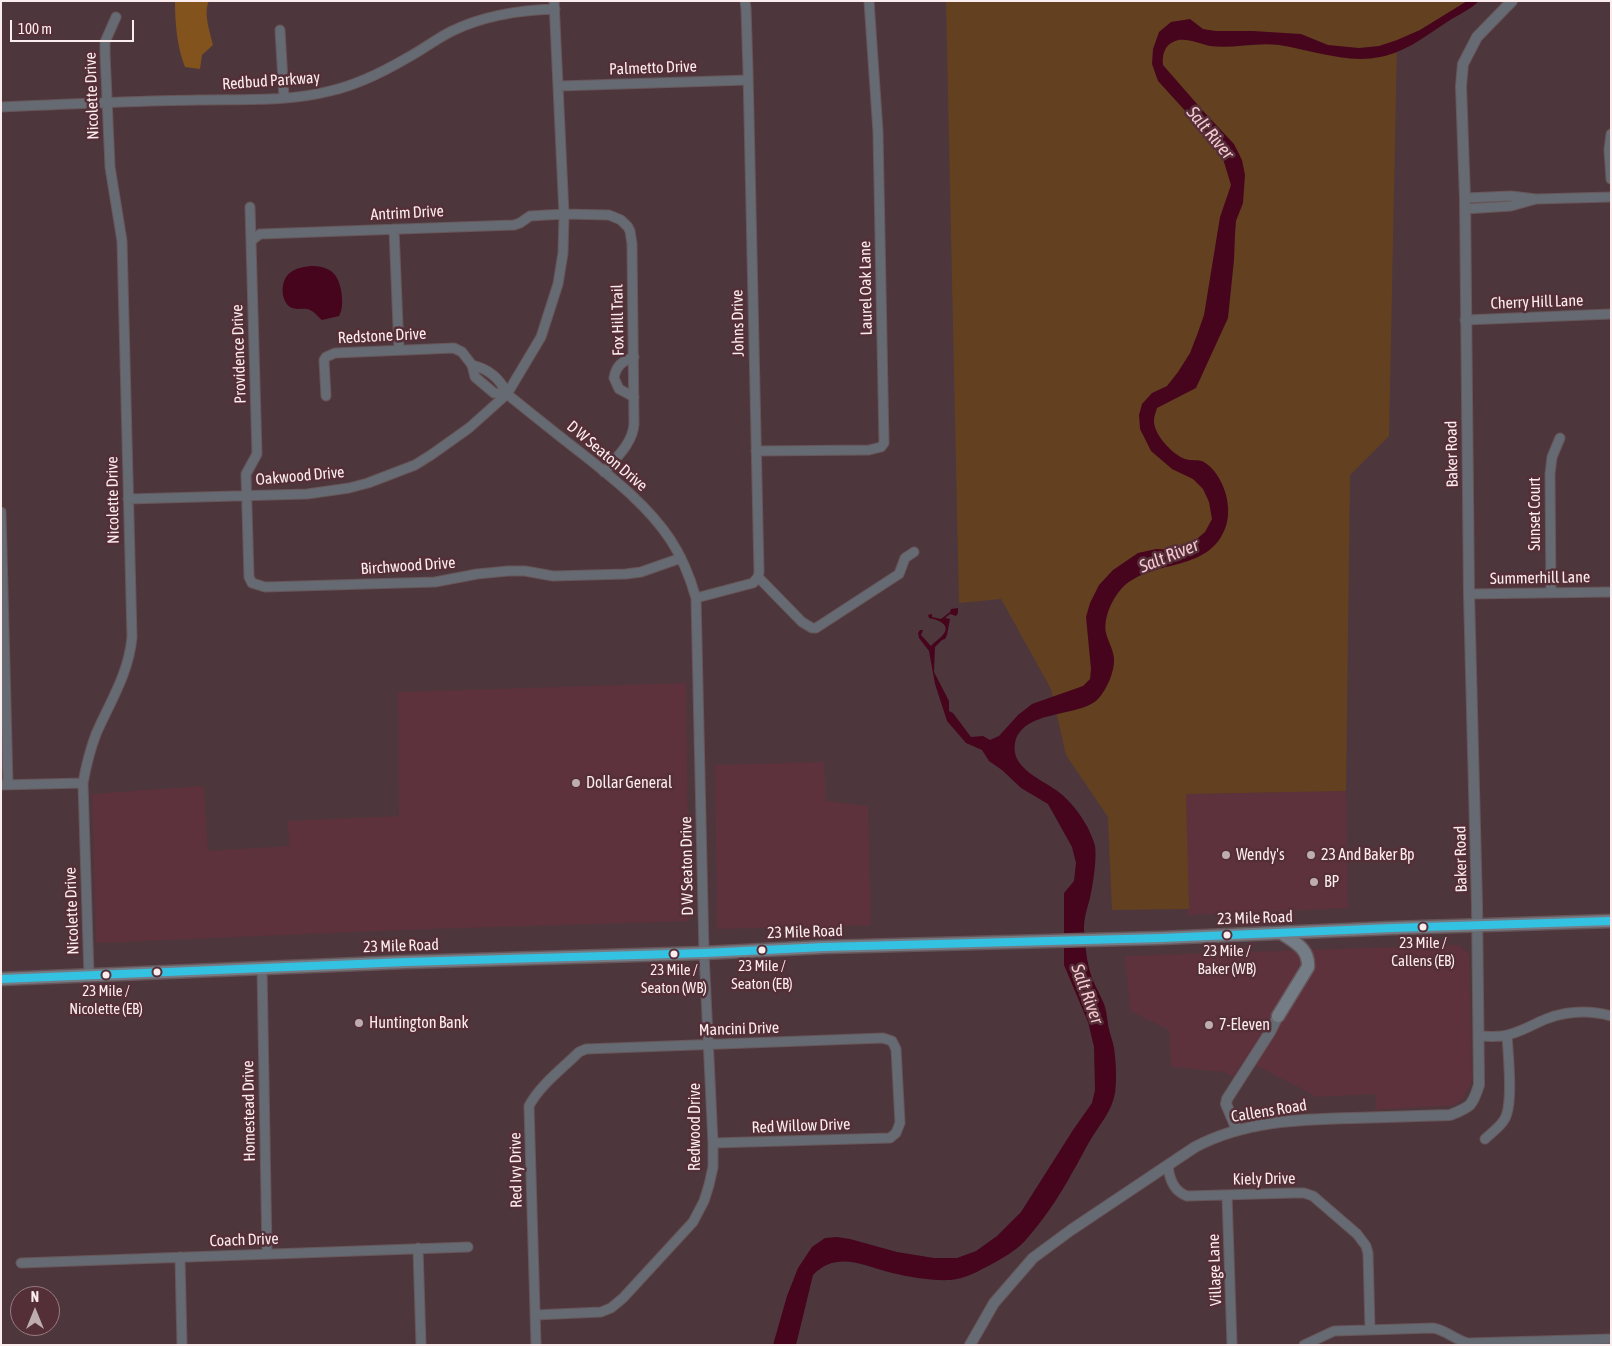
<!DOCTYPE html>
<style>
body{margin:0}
#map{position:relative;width:1612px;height:1346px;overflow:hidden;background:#4d373c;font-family:"Asap Condensed",sans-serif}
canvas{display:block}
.frame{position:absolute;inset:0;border:2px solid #fbecee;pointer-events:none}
.north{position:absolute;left:10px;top:1286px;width:50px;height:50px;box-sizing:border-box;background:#552f38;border:1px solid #977b81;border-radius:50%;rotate:0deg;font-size:14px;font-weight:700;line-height:20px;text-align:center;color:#fbecee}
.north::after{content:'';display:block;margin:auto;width:18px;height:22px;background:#beadb0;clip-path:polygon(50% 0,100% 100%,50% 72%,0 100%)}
.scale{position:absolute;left:10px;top:20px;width:124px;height:22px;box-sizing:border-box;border:2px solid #fbecee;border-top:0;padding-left:6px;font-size:15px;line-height:18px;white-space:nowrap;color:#fbecee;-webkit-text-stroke:4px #552f38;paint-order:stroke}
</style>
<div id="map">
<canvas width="1612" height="1346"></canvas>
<div class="frame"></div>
<div class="north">N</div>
<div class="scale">100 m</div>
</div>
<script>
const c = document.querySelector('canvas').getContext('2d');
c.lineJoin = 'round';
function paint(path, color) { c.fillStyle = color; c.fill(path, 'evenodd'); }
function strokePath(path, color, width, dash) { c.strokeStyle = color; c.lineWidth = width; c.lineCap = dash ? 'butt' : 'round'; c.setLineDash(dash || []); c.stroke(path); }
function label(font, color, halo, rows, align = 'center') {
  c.font = font + ' "Asap Condensed",sans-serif'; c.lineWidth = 5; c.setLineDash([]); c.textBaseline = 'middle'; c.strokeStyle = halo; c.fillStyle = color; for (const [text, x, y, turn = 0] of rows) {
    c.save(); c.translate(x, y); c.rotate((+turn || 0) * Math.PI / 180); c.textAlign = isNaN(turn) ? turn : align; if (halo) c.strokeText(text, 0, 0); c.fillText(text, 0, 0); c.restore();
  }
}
const built = new Path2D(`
 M686,683l3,238 -290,9 -303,13 -4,-149 112,-8 4,65 81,-5 -1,-25 111,-5 -1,-124z
 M824,762l2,39 42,5 3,119 -154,4 -2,-164z
 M1346,791l2,117 -160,7 -2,-121z
 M1459,945l10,9 3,126 -8,17 -9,8 -79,5v-16l-59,3 -73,-38 -11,18 -8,-5 -54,-5 -2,-37 -39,-19 -5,-55z`);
const green = new Path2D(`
 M946,1h522l-48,29 -23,11 -8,395 -39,39 -4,316 -160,3 3,115 -77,1 -4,-93 -42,-62 -15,-66 -50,-90 -42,4z`);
const forest = new Path2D(`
 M175,1h34c-6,12 1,31 4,44l-11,10 -2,14 -15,-2c-8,-20 -10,-44 -10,-66z`);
const water = new Path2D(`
 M1467,1h12c-8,8 -19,13 -29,19 -22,14 -43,32 -70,37 -33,7 -68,-7 -101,-12 -23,-3 -47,4 -69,1 -11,-2 -26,-10 -37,-4 -9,4 -11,14 -10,23l41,47 30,32 8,16 3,15 -2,28 -7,18 -1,13 -1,26 -6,58 -32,70 -39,20c-1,4 -3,8 -3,12 -1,14 19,35 31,39 6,2 13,0 19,3 19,12 29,43 22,64 -16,47 -70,32 -102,60 -11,11 -21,31 -18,47 2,8 7,16 8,25 1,13 -7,31 -16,41 -19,19 -76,10 -83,44 -5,26 29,37 45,50 11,9 21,22 28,35 2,5 6,13 7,18 2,12 -2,39 -5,52 -3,11 -6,20 -6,31 1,13 2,27 5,39 3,13 10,24 15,36 3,8 3,16 5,25 1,6 4,12 5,19 2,13 3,32 1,45 -3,18 -15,31 -24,46 -7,11 -12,23 -19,34 -12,23 -31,50 -48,69 -9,9 -21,16 -32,22 -14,7 -26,15 -42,16 -19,1 -40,-3 -58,-7 -28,-7 -55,-23 -79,2l-17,70h-23l14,-49 11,-28 14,-21 13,-9 12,-1 13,2 47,13 37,6h23l19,-7 21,-15 24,-24 52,-82 19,-27 3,-13 -1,-43 -6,-25 -24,-57v-72l10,-12 2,-18 -4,-16 -24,-43 -27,-16 -19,-18 -13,-9 -7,-11 -16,-7 -19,-22 -12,-37 -6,-33 -10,-13 -1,-5 2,-3h3l-2,5 10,11c3,-4 7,-6 10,-9 12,-11 -1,-17 -12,-19l-1,-3 4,-1v3l9,2 9,-7 1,-3 7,-1v5l-2,3 -6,-2 -5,4 5,1 -3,16 -2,4 -3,1 -7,7 -1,25 15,29v10l4,2 18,24 12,-1 7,4 9,-4 19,-21 14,-11 51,-18 7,-7 1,-10 -5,-52 4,-14 9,-18 14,-15 25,-17 18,-4 20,1 17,-8 12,-10 7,-13 -3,-17 -6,-13 -10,-10 -21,-10 -21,-18 -11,-22 -1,-14 3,-11 10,-11 15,-7 11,-14 12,-19 7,-18 7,-20 16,-98 11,-32 -11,-36 -62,-68 -6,-17 1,-15 6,-17 12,-10 19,-3 13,10 13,2h37l48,3 27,11 31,3 20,-2 18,-6 23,-10z
 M310,266c9,0 19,1 25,9 7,9 10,32 4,41l-17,4c-4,-3 -7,-8 -12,-10 -6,-3 -13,1 -20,-3 -10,-7 -10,-28 1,-35 5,-4 13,-5 19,-6z`);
const minor = new Path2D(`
 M280,30l4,68
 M559,86l189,-6
 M1,107c66,-3 132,-6 197,-7 44,-1 90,2 132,-9 27,-6 53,-19 77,-33 15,-8 29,-19 45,-27 33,-16 67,-21 103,-22
 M1611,134l-2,16 2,29
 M1465,198l46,-2 25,3 -25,7 -46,3
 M1536,199l75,-2
 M250,207l7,247 -11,20 3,103 3,6 13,4 170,-5 42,-8 31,-3h17l28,5 73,-2 15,-2 40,-14
 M394,229l5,121
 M251,241l9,-7 254,-9 6,-2 10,-7 34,-2 45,1 12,5 7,7 2,4 2,13 2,180c-1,19 -18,34 -30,48
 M1465,320l146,-6
 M634,357c-12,4 -18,9 -20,21l5,11 15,8
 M507,394l-13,-1 -19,-16 -3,-12c17,4 28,13 35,29 26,21 52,42 78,62 31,25 63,50 85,83 12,18 20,38 26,59l8,355 9,190v24l-4,18 -5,16 -11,21 -70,76 -12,10 -10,4 -66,3
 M326,396l-2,-36 2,-3 9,-4 119,-5 8,4 10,13
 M756,451l113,-1 12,-3 3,-4 -6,-311 -9,-131
 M128,499l179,-5 42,-6 19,-5 47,-18 16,-10 38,-27 38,-34 34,-57 17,-53 5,-31 1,-39 -10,-213
 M1,512l7,273
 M758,577l44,45 10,6h4l83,-54 6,-16 9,-6
 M1551,593l-1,-119 2,-17 8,-19
 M1469,594l142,-2
 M696,598l57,-15 5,-6 1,-5 -11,-501 -2,-63 -1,-7
 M1,785l82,-2
 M262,967l5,286
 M89,976l-6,-193c3,-17 7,-33 13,-49 14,-32 33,-61 36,-97l-10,-396 -12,-74 -5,-114v-11l11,-25
 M1479,1036c7,0 15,1 23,0 16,-2 29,-11 44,-17 21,-8 43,-9 65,-3
 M1485,1139c6,-6 15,-12 19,-19 10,-14 4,-66 3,-85
 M1168,1165c1,13 5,26 19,31l106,-3h11l9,3 44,38 9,12 2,7 2,76
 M1227,1195l5,150
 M418,1248l3,97
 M180,1257l2,88
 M21,1263l447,-16
 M536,1345l-7,-239c11,-21 33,-37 50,-54l7,-3 297,-11 9,3 4,8 4,74 -4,10 -6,5 -177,5
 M1304,1345l30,-14 99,-3c13,2 22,12 35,15l143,-4`);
const tertiary = new Path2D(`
 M1237,1130l-11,-26 1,-5 43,-67 8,-16
 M970,1345l24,-42 39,-45 38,-28 124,-83c49,-26 105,-28 159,-29 32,-1 64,-2 96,-3 20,-8 22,-8 29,-30l-2,-180 -8,-311 -4,-396 -4,-112 2,-22 14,-27 35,-36`);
const primary = new Path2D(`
 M1,979l405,-17 298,-9 120,-6 337,-9 231,-10 219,-7
 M1278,1016l30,-49c1,-18 -12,-24 -25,-33`);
const bus1 = new Path2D(`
 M1,979l405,-17 298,-9 120,-6 337,-9 231,-10 219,-7`);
const markers = [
 [576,783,5,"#beadb0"],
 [1226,855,5,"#beadb0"],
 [1311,855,5,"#beadb0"],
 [1314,882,5,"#beadb0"],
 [1423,927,4.5,"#fbecee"],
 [1227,935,4.5,"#fbecee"],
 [762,950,4.5,"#fbecee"],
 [674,954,4.5,"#fbecee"],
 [157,972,4.5,"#fbecee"],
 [106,975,4.5,"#fbecee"],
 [359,1023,5,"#beadb0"],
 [1209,1025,5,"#beadb0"]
];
const busNames = [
 ["23 Mile /",1423,943],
 ["Callens (EB)",1423,961],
 ["23 Mile /",1227,951],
 ["Baker (WB)",1227,969],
 ["23 Mile /",762,966],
 ["Seaton (EB)",762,984],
 ["23 Mile /",674,970],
 ["Seaton (WB)",674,988],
 ["23 Mile /",106,991],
 ["Nicolette (EB)",106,1009]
];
const streetNames = [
 ["Palmetto Drive",653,68,-2],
 ["Redbud Parkway",271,81,-4],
 ["Nicolette Drive",92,96,-92],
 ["Antrim Drive",407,213,-3],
 ["Laurel Oak Lane",866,288,-91],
 ["Cherry Hill Lane",1537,302,-2],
 ["Fox Hill Trail",618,320,-91],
 ["Johns Drive",738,323,-91],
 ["Redstone Drive",382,336,-3],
 ["Providence Drive",239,354,-92],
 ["Baker Road",1452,454,-91],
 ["D W Seaton Drive",607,456,40],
 ["Oakwood Drive",300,476,-5],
 ["Nicolette Drive",113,500,-91],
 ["Sunset Court",1535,514,-90],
 ["Birchwood Drive",408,566,-4],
 ["Summerhill Lane",1540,578,-1],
 ["Baker Road",1461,859,-91],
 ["D W Seaton Drive",687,866,-91],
 ["Nicolette Drive",72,911,-92],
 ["23 Mile Road",1255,918,-2],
 ["23 Mile Road",805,932,-2],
 ["23 Mile Road",401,946,-2],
 ["Mancini Drive",739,1029,-2],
 ["Homestead Drive",249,1111,-91],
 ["Callens Road",1269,1111,-9],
 ["Red Willow Drive",801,1126,-2],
 ["Redwood Drive",695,1127,-90],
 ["Red Ivy Drive",516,1170,-91],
 ["Kiely Drive",1264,1179,-1],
 ["Coach Drive",244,1240,-2],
 ["Village Lane",1215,1270,-92]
];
const poiNames = [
 ["Dollar General",586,783],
 ["Wendy's",1236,855],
 ["23 And Baker Bp",1321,855],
 ["BP",1324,882],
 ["Huntington Bank",369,1023],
 ["7-Eleven",1219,1025]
];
const waterNames = [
 ["Salt River",1210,133,50],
 ["Salt River",1169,556,-22],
 ["Salt River",1087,994,70]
];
paint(built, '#5d323c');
paint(green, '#634120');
paint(forest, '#83531e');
paint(water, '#46051d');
strokePath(minor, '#675659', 11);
strokePath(tertiary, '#675659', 12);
strokePath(primary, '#675659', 15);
strokePath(minor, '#666a72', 9);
strokePath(tertiary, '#666a72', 10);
strokePath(primary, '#747c86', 12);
strokePath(bus1, '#33c2e2', 8);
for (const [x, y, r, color] of markers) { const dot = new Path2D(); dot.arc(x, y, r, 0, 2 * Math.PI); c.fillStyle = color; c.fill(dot); strokePath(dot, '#552f38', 2); }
label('15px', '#fbecee', '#552f38', busNames);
label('16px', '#fbecee', '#552f38', streetNames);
label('16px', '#fbecee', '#552f38', poiNames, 'left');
label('italic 18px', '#f6c9d1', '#552f38', waterNames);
</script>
